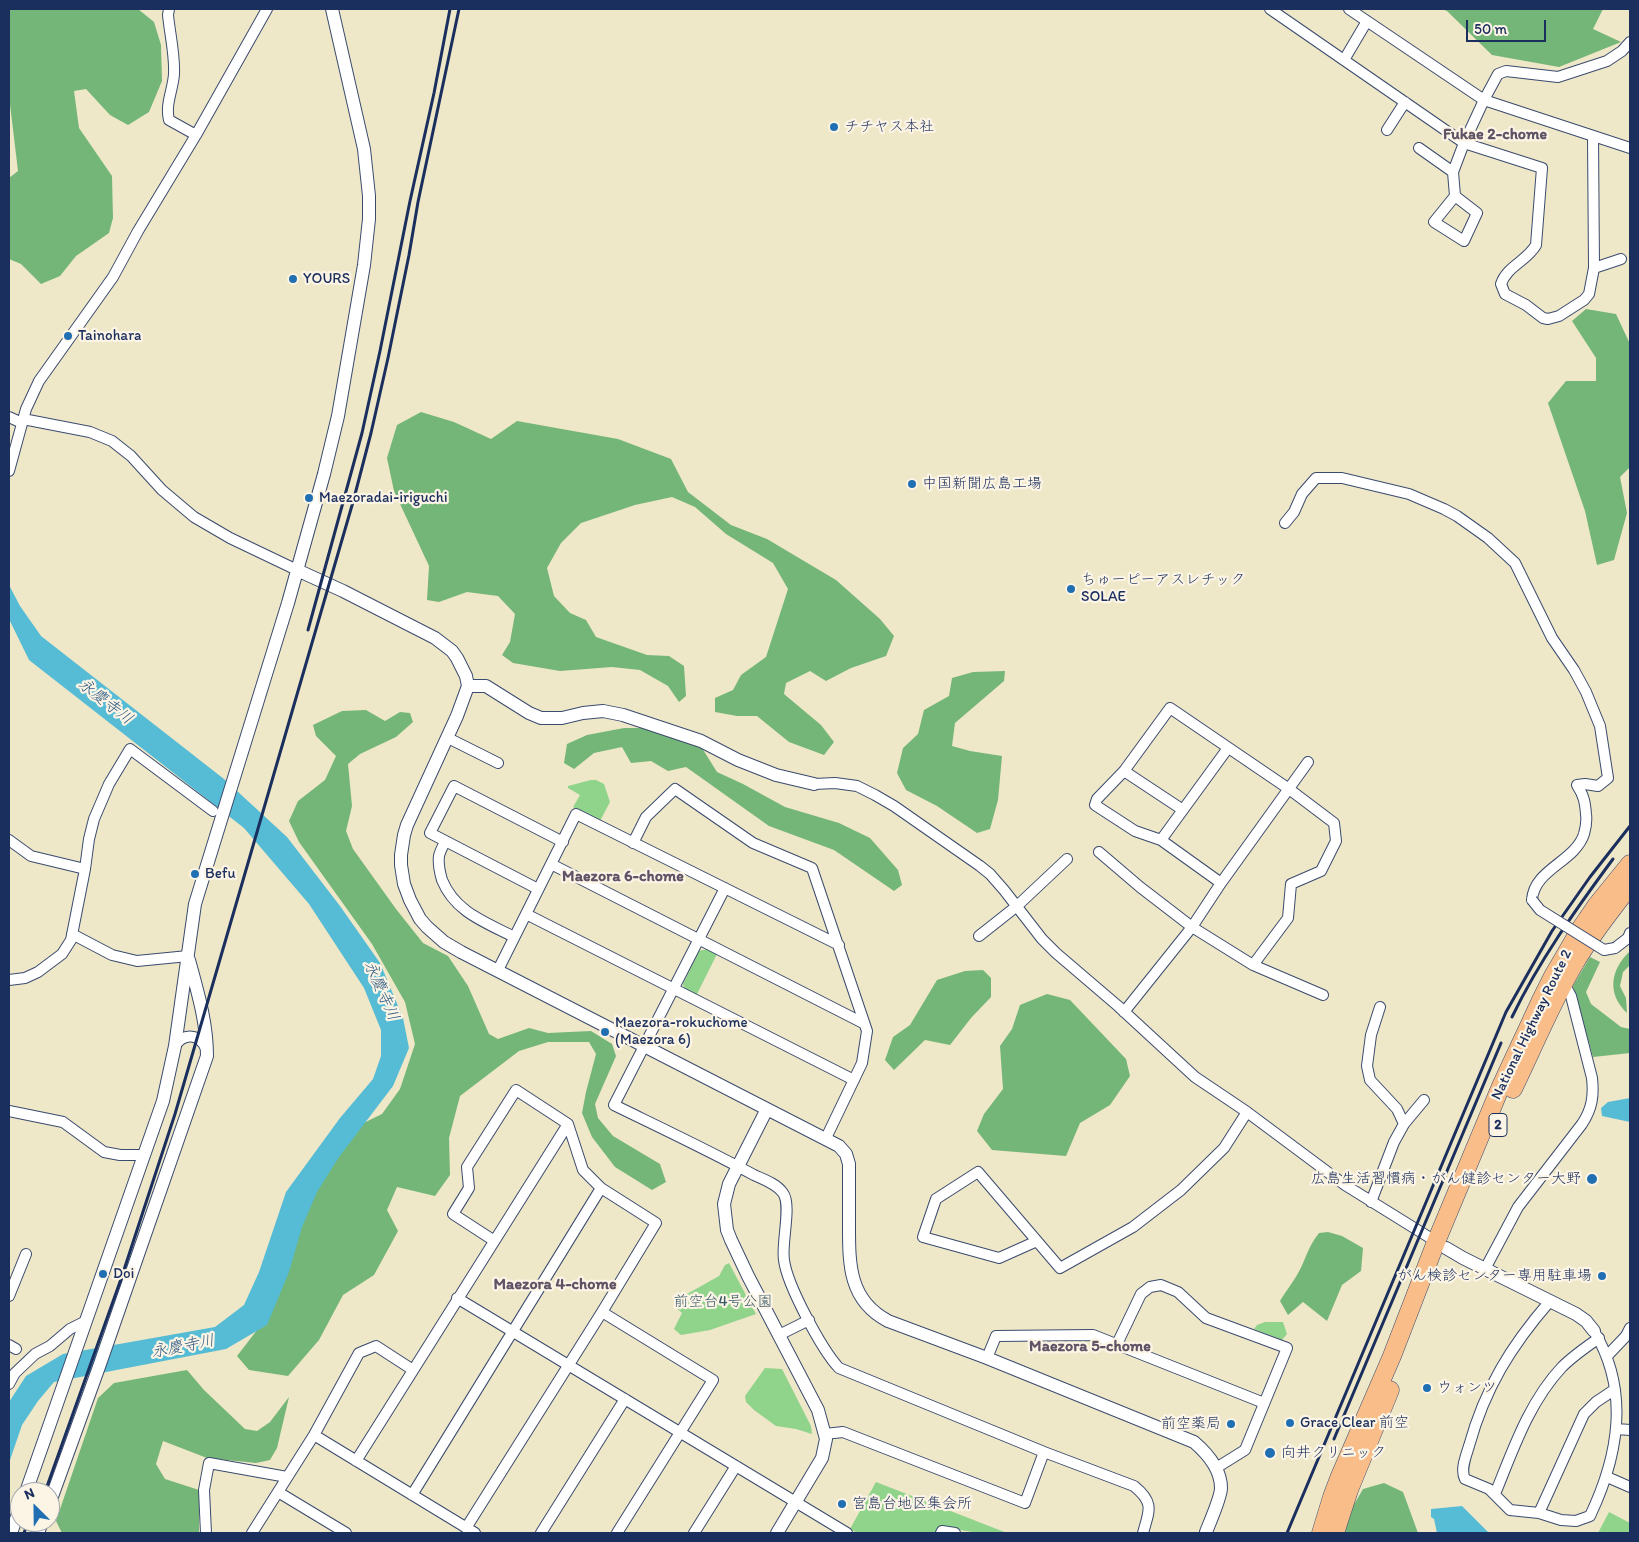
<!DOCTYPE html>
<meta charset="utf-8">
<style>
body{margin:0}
#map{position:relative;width:1639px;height:1542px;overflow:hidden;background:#eee7c8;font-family:Itim,sans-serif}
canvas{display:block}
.frame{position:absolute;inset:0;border:10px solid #1b2f5e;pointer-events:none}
.north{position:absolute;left:10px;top:1482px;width:50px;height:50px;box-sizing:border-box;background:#fcf5e5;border:1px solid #a2a6af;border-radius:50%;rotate:337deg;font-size:14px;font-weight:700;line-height:20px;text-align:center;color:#1b2f5e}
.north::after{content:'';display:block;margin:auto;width:18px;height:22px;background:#1f6fb2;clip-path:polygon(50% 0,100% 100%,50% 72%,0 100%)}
.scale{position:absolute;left:1466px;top:20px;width:80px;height:22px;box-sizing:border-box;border:2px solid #1b2f5e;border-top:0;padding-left:6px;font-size:15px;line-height:18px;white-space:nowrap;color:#1b2f5e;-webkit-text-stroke:4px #fcf5e5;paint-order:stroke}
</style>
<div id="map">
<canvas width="1639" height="1542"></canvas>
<div class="frame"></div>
<div class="north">N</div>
<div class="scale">50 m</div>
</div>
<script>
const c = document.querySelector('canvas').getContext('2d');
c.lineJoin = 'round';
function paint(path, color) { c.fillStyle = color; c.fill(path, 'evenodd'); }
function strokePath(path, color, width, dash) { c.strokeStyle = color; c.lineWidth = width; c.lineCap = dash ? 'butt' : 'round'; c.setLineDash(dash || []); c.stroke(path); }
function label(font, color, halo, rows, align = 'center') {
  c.font = font + ' Itim,"Klee One",sans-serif'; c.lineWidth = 4.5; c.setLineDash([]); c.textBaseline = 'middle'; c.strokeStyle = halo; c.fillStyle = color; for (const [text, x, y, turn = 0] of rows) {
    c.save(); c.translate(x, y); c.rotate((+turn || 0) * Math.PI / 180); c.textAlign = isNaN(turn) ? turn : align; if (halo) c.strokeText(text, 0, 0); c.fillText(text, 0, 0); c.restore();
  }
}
const green = new Path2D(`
 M591,780h5l8,4 6,18 -10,19 -27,-14 7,-12 -12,-7v-2z
 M707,949l10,5 -21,42 -11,-5 -2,-7 16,-33z
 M729,1263l27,51 -46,16 -29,5 -7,-6 8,-16 -8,-7 4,-7 41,-23 6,-11z
 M1265,1322h18l4,12 -5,6 -28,-11 3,-4z
 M765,1368l17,1 29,57 1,8 -16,-5 -20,-3 -22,-16 -8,-8 -1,-6z
 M876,1482l131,51h-28l-39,-6 -5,6h-78l-7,-4z
 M1609,1512l21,11v10h-32z`);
const forest = new Path2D(`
 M9,9h129l16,13 7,23 1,36 -13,31 -21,13 -18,-10 -24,-26 -12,2 5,37 33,48 1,42 -4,15 -33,23 -16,20 -19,8 -20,-20 -12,-5v-81l9,-7 -9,-75z
 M1442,9h161l-10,20 28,13 -62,25 -67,-12 -45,-44z
 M1586,309l30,5 14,30v123l-10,10 7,36 -13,47 -17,5 -12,-54 -37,-108 18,-22h30v-23l-24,-37z
 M421,412l33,10 37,17 26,-18 101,18 53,20 17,33 43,33 36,14 69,41 44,39 14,17 -8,20 -35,12 -25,13 -16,-10 -24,12 -2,11 37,31 13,17 -10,13 -35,-13 -32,-26h-20l-22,-4v-14l18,-8 8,-15 25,-18 22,-68 -15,-26 -47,-29 -31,-27 -23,-10 -37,8 -54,18 -20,20 -14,25 7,28 16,17 16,7 10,17 51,18 22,1 15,10 2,30 -7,6 -11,-16 -28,-16 -28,-3 -52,4 -47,-8 -11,-8 8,-13 5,-28 -17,-18 -31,-4 -28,10 -12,-2 2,-34 -35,-75 -7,-33 10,-33z
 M1005,671l-1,10 -49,42 -3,23 18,5 32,5 -4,44 -8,29 -13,4 -40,-27 -31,-16 -9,-17 6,-25 15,-14 6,-24 25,-14 3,-18 21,-6z
 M366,710l19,11 15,-9 10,1 3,9 -17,15 -36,17 -12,10 4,42 -6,25 7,18 43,60 27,34 25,13 20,30 21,48 9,5 31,-11 19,5 43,-2 21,13 4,12 -21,48 3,14 15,18 47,28 6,18 -14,8 -37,-23 -23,-30 -10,-24 4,-21 10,-38 -7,-12h-41l-29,9 -59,45 -11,42 1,37 -15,21 -38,-9 -10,23 11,21 -24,44 -31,20 -24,45 -31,36 -39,-6 -12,-14 24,-31 74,-188 47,-23 18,-25 15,-45 -10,-42 -33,-58 -73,-102 -10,-21 9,-20 27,-21 11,-24 -20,-20 -3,-11 29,-14z
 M624,728h22l56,20 15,24 26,12 42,23 54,16 31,15 28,32 4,15 -8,6 -60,-41 -65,-24 -83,-59 -18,4 -17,-10 -20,2 -9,-16 -28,6 -20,16 -10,-6 3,-19 20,-9z
 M1630,951v14l-7,7 -3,14 6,12 1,15c-21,-20 -16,-44 3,-62z
 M1590,957l10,5 -14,30 5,12 30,23 9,2v24l-37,4 -20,-71z
 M983,970l8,8v19l-20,21 -21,27 -25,-5 -31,30 -9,-10 8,-23 17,-12 27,-45 28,-9z
 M1047,994l23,6 56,59 4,17 -20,29 -30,18 -14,33 -74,-6 -15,-19 7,-17 19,-25 -3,-43 12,-17 8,-24z
 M1328,1232l14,4 21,12 -2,23 -19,14 -15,36 -24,-19 -15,13 -8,-14c5,-9 12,-17 17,-26 9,-15 10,-27 22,-42z
 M187,1370l17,20 41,39 12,2 13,-9 19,-25 -12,51 -7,12 -14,3 -49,-5 -44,-17 -7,23 9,15 34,11v43h-137l-6,-12 42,-123 16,-15z
 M1384,1483l19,9 15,41h-73l3,-18 15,-26z`);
const water = new Path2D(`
 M9,585l11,21 21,30 183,143 63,58 53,69 40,57 23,55 6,30 -16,38 -54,71 -22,35 -15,35 -13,45 -22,53 -41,24 -172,33 -16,19 -16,24 -13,38v-61l17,-26 37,-22 152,-27 29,-22 15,-33 27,-80 54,-74 33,-39 8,-23v-26l-17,-42 -55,-84 -65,-76 -215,-168 -20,-41z
 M1630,1098v24l-28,-6 -1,-8 7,-6z
 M1462,1506l27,27h-52l-3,-14 -3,-2v-8z`);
const minor = new Path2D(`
 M169,9l-1,6c2,20 7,40 6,59 -1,16 -9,30 -5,46l27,15
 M1270,9l194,134 78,25 -6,77c-9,16 -29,21 -35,39l4,10 21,11 17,13 5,1 11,-3 25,-16 5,-6 5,-26 -1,-132
 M1349,9l135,91 146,48
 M1344,60l23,-39
 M1387,130l18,-28
 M1419,148l34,24
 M1455,196l22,17 -13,28 -30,-19 21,-26 -2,-24 11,-29 20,-43 14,-26 8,-3 52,6 49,-16 15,-10 8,-9
 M1594,268l27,-9
 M9,417l13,6
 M23,419l67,13 22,9 19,15 31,34 32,27 36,21 67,32
 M9,471l17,-62 13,-28 74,-104 25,-46 58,-96 71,-126
 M1285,523l9,-11 8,-18 14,-16h26l67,16 35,15 13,7 31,22 27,25 37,75 22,32 12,22 14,34 8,52 -10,8 -13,-2 -8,1c7,11 8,17 9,29 1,7 0,13 -2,20 -9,28 -50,35 -52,66
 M448,738l50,25
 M1124,771l59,39
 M814,784l21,-1 22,3 18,9 19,11 86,60 10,8 14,16 38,49 14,14 62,53 77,71 52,35 98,73 95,59
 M9,840l22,16 54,13
 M1161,840l67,-92
 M445,842c-2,4 -5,9 -6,14 -1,7 1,17 3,24 13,32 43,42 72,57
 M633,843l13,-26 29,-28 78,54 59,25 55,163 -5,32 -36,75
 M1099,852l41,35 52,40 61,38 70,30
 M551,864l312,159
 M1221,883l-60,-43 -26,-9 -40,-26 2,-6 27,-28 46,-63 119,81 45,34 2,18 -15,30 -30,13 -3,34 -35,47
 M725,888l-111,217c47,23 94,45 140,70 9,4 23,9 29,18 9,12 -2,51 1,67 3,25 38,90 55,108l205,84 90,34c21,17 15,25 9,47
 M538,889l-108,-56 24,-47 109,56
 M526,914l328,166
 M72,934l40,21 25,6 51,-5
 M979,936l38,-30 50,-47
 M1615,948l13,-10 2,-5
 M498,970l78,-156 263,131
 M9,980l16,-2 13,-6 24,-18 9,-14 14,-71 4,-30 5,-20 15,-35 21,-35 83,62
 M1380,1007l-9,28 -4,31 3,14 27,29 7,15
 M1124,1012l68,-85 29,-44 87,-121
 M175,1046c9,-14 25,-12 31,3
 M9,1111l54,11 41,30 16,3h24
 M1371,1202l23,-60 10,-18 20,-24
 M1037,1241l-38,17 -76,-21 13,-38 42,-27 82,96 73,-41 48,-37 43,-42 23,-36
 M1485,1269l33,-62 64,-83c10,-15 12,-28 10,-46l-21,-82 -7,-13
 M9,1296l17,-42
 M457,1298l390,235
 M1550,1301c-39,45 -65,87 -81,145 -3,10 -9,24 -4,33l24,10 21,21 29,3 22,7 15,1 14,-5c29,-61 40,-125 4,-185
 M602,1312l111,68 -96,153
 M779,1335l30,-15
 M1117,1344l24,-50 9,-7 11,-2 17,7 28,26 81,30 -42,102 -29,18
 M9,1345l7,4
 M1607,1356l19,-20 4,-8
 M987,1358l9,-22 97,-1 171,68
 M9,1384l6,-11 20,-19 15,-8 20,-17 16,-8
 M1617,1429l13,1
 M825,1434l18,-2 182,71 19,-51
 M314,1435l161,98
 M356,1461l212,-337
 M1607,1477l23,10
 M278,1492l68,41
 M1495,1494c18,-44 34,-92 67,-127 11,-11 24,-20 37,-29
 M412,1495l189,-307
 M1539,1513l45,-99 12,-12 18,-12
 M466,1528l136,-216 54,-89 -55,-35 -18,-18 -15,-46 -52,-34 -49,77 2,21 -16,26 40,26
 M206,1533l-2,-43 5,-27 78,14
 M252,1533l62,-98 45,-82 17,-7 37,24
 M541,1533l84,-134
 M694,1533l42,-67
 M941,1533l1,-2 13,2`);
const tertiary = new Path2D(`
 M297,570l46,21 92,47 17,13 5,7 9,18 2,10 -11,30 -50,109 -3,10 -3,20v10l3,19 6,16 10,19 7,8 17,15 17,10 378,194 7,8 3,10c0,20 0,39 0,59 0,40 -1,77 39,98l99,37 207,84c14,12 27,27 27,46 0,9 -11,34 -15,44
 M468,686h18l43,27 12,5h21l21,-5 20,-2 20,4 78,26 37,19 38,15 38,9
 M767,1109l-38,75 -5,20 3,26 4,10 17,36 70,134 8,29 -4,19 -45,75
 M1446,1248l17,10 113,56 10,7 8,10
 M26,1492l137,-391 12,-55 20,-142 93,-301 36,-129 14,-58 26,-151 5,-46v-23l-5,-47 -32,-140
 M50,1502l50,-138 107,-308c0,-33 -9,-63 -18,-96
 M11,1533l9,-25
 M38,1533l4,-11`);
const trunk = new Path2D(`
 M1513,1089c21,-43 39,-88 63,-128 16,-27 35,-51 54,-75
 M1321,1533l11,-36 8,-21 52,-120 44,-114 65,-156 40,-86 12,-24 28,-48 15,-22 34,-42
 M1335,1533l14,-43 41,-100`);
const rail = new Path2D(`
 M308,630l54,-197 18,-82 30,-150 24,-108 16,-84
 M1512,1017c27,-56 64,-108 101,-158
 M1334,1439l167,-396
 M45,1492l76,-213 54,-165 178,-612 18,-69 17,-75 21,-103 9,-53 41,-193
 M24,1533l4,-11
 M1287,1533l219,-521 46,-81 38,-54 40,-51`);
const minorBridge = new Path2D(`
 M1532,900l8,10 64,40 11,-2`);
const markers = [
 [834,127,5,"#1f6fb2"],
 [293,279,5,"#1f6fb2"],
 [68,336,5,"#1f6fb2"],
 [912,484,5,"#1f6fb2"],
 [309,498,5,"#1f6fb2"],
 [1071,589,5,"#1f6fb2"],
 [195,874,5,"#1f6fb2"],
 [605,1032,5,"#1f6fb2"],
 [1592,1179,6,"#1f6fb2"],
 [103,1274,5,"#1f6fb2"],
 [1602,1276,5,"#1f6fb2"],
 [1427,1388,5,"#1f6fb2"],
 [1290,1423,5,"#1f6fb2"],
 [1231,1424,5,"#1f6fb2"],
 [1270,1453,6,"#1f6fb2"],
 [842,1504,5,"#1f6fb2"]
];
const shields = [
 [1498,1125,18]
];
const shieldNames = [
 ["2",1498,1125]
];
const poiNames = [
 ["チチヤス本社",844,127],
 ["YOURS",303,279],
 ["Tainohara",78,336],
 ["中国新聞広島工場",922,484],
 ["Maezoradai-iriguchi",319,498],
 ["ちゅーピーアスレチック",1081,580],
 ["SOLAE",1081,597],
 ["Befu",205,874],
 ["Maezora-rokuchome",615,1023],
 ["(Maezora 6)",615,1040],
 ["広島生活習慣病・がん健診センター大野",1581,1179,"right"],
 ["Doi",113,1274],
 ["がん検診センター専用駐車場",1592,1276,"right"],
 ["ウォンツ",1437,1388],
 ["Grace Clear 前空",1300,1423],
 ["前空薬局",1221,1424,"right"],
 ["向井クリニック",1281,1453],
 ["宮島台地区集会所",852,1504]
];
const streetNames = [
 ["National Highway Route 2",1532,1025,-64]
];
const parkNames = [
 ["前空台4号公園",723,1302]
];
const neighbourhoodNames = [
 ["Fukae 2-chome",1495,135],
 ["Maezora 6-chome",623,877],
 ["Maezora 4-chome",555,1285],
 ["Maezora 5-chome",1090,1347]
];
const waterNames = [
 ["永慶寺川",105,702,38],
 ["永慶寺川",381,991,66],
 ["永慶寺川",183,1347,-11]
];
paint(green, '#90d48c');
paint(forest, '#74b678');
paint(water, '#56bcd5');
strokePath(minor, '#3b4b6e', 12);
strokePath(tertiary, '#3b4b6e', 14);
strokePath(trunk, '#3b4b6e', 19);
strokePath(minor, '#fff', 10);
strokePath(tertiary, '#fff', 12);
strokePath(trunk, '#f8bd89', 18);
strokePath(rail, '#1b2f5e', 3);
strokePath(minorBridge, '#3b4b6e', 12, []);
strokePath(minorBridge, '#fff', 10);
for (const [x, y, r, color] of markers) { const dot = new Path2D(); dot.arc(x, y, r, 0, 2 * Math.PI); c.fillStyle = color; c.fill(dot); strokePath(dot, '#fcf5e5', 2); }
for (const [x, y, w] of shields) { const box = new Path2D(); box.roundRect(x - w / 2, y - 11.5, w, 23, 4); c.fillStyle = '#fcf5e5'; c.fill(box); strokePath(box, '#1b2f5e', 1); }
label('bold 14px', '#1b2f5e', null, shieldNames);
label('15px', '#1b2f5e', '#fcf5e5', poiNames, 'left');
label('15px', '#1b2f5e', '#fcf5e5', streetNames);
label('15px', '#38586a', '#fcf5e5', parkNames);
label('bold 16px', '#5f5366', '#fcf5e5', neighbourhoodNames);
label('italic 16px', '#2d5982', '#fcf5e5', waterNames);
</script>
